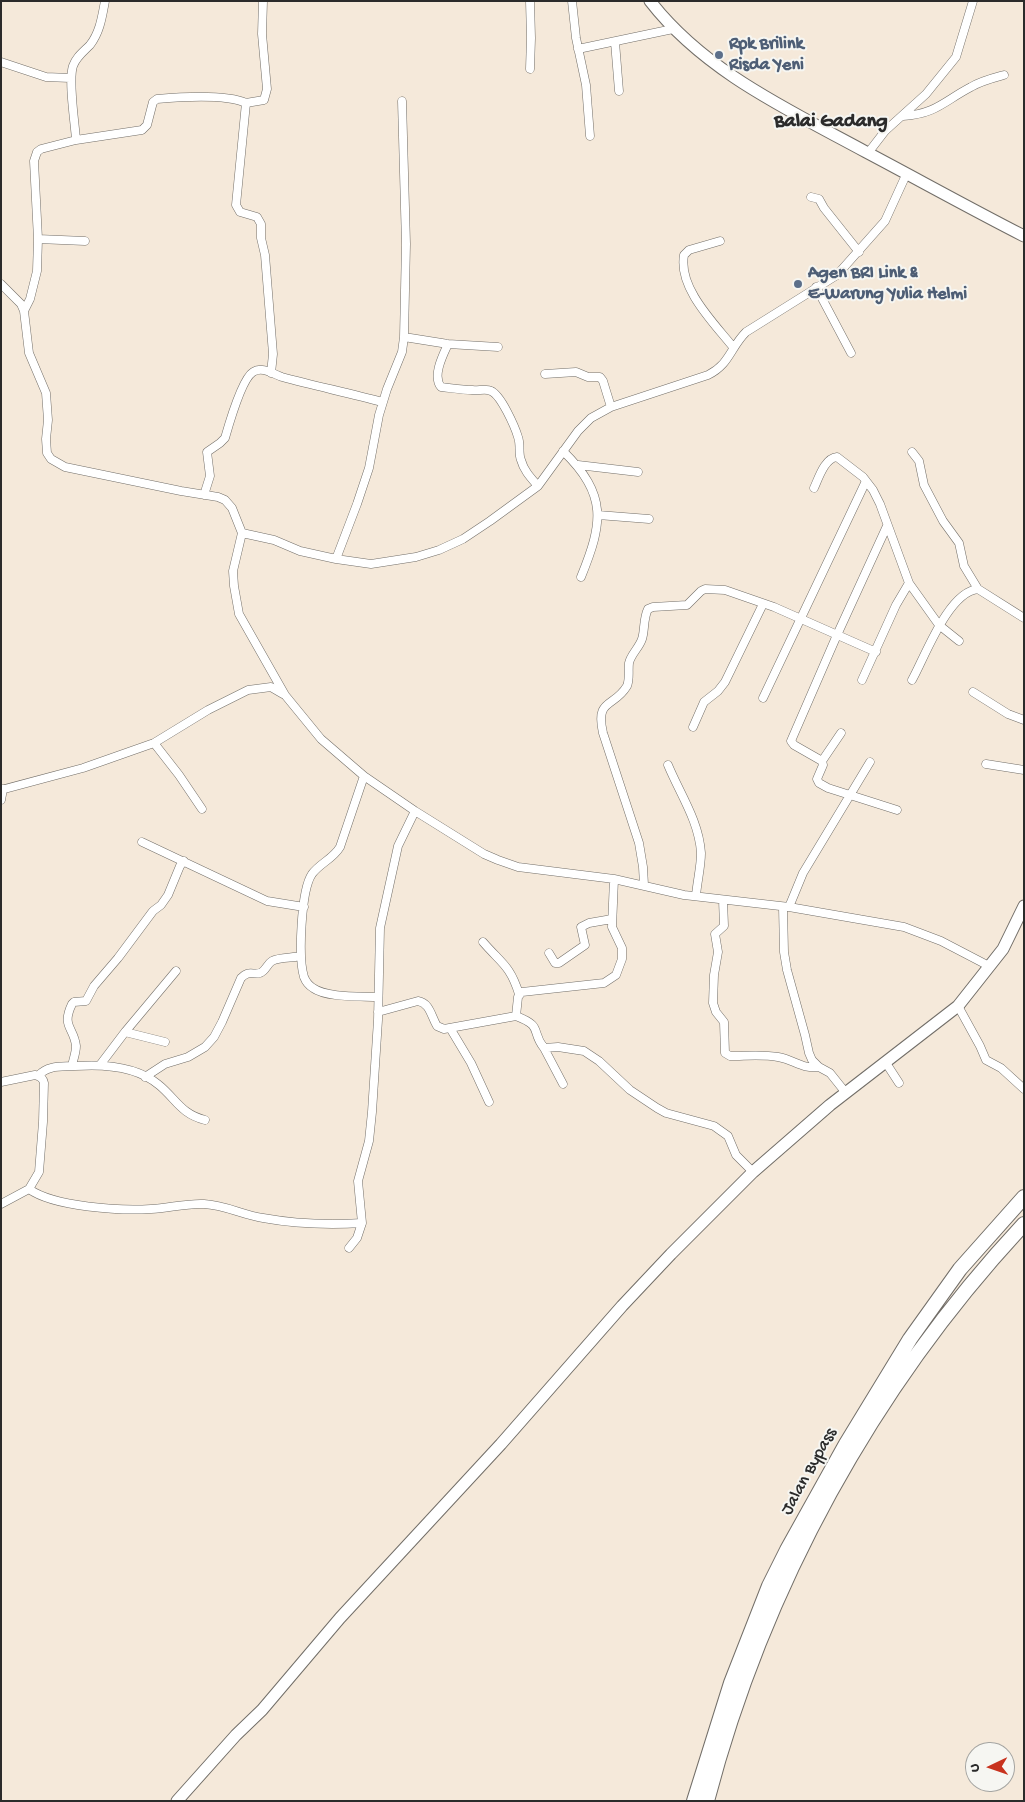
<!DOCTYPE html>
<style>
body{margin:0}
#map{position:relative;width:1025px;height:1802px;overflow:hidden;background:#f5e9da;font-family:"Gochi Hand",sans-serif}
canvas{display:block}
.frame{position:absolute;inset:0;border:2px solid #2b2b2b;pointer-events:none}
.north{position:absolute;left:965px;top:1742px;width:50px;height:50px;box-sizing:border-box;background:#f6f6f2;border:1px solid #a5a5a2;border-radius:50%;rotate:267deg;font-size:14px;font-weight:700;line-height:20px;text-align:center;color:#2b2b2b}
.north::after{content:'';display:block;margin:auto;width:18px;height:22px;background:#c8321e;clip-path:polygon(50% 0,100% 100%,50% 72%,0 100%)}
</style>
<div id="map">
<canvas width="1025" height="1802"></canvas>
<div class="frame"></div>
<div class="north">U</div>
</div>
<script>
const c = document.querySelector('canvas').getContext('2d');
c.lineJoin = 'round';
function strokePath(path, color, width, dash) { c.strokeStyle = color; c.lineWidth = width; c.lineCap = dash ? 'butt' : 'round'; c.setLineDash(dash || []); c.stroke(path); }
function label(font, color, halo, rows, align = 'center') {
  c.font = font + ' "Gochi Hand",sans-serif'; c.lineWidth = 4; c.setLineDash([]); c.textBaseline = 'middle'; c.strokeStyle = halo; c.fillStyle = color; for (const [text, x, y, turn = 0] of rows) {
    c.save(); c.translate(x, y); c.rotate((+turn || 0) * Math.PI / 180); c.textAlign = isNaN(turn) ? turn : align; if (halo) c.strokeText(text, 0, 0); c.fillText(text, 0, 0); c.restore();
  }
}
const street = new Path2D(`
 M572,1l4,37 10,47 4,51
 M615,42l4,49
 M578,49l95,-20
 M1,62l45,15 24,1
 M530,69l1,-31 -1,-37
 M246,103l18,-3 3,-11 -5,-55 1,-33
 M903,116c33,-2 41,-15 68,-29 10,-6 22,-9 33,-12
 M76,140c-1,-17 -8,-59 -3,-74 3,-9 10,-14 17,-21 10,-13 12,-28 15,-44
 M868,153l17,-22 41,-37 30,-37 17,-56
 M811,197l8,2 5,9 35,44
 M38,239l47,2
 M720,241l-31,9 -5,5c-6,33 30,68 49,92
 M1,284l20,20 3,7 5,42 17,40 2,27 -2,19 1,14 4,6 14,8 116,24 37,6 7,3 7,8 10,25 -9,38 1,15 5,28 46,81 36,44 43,37 51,35 69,43 14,6 20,7 96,12 70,16 105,12 115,20 37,14 48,25
 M816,287l35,66
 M24,311l6,-12 7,-28 1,-32 -4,-78 3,-9 4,-3 35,-9 66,-10 5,-5 6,-23 4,-3c22,-2 69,-5 89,4l-10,102 4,7 17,5 4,7v14l4,17 8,99 -2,19
 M404,337l44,7 50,3
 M448,344c-5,11 -16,32 -7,43 10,1 21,3 31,3 6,1 14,-2 19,1 10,4 24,36 27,46 3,8 0,16 3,23 3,11 10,18 17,26
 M545,374l31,-2 12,5h12l3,4 8,26
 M563,451c45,44 40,72 18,126
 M912,452l7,9 5,24 19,36 16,22 5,23 14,23
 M578,465l60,7
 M814,488c5,-11 11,-30 23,-31l26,20 10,13 7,14 29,79 30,42 20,16
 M204,495l6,-19 -3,-24 13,-9 5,-5c4,-14 17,-59 28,-66 9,-6 20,2 29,5 33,9 67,16 100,25
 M598,515l51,4
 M887,526l-50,109 -46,106 3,4 28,16 1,4 -6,14 2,4 9,5 69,22
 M242,533l32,7 26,11 36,8 35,5 45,-7 23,-7 24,-11 27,-18 48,-35 40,-55 13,-13 20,-11 97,-32c22,-11 22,-27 38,-43l91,-57 48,-54 21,-46
 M336,559l21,-55 12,-36 10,-53 8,-26 15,-37 2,-15 2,-93 -4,-143
 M862,680l34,-75 13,-22
 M912,680c13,-23 36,-88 66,-91l46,29
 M973,692l35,22 16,6
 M763,698l103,-217
 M693,727l11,-25 14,-11 7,-9 38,-78
 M154,743l25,32 23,34
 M822,761l19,-28
 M986,764l38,6
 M668,765c12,29 31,56 33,88 0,14 -4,29 -5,43
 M364,776l-24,71c-7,12 -20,16 -28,27 -11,16 -14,84 -8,103 2,5 4,8 9,11 14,10 48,8 65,9
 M1,790l82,-22 71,-25 54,-33 40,-20 23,-3 12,7
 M1,800l2,-11
 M142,842l125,59 37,6
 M644,885l-1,-18 -4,-24 -36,-110c-8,-35 11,-25 24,-47 3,-7 1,-15 2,-23 2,-9 10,-15 13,-24 3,-9 1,-20 6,-30l5,-2 34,-2 14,-14 4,-2 20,1 49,17 102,45
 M723,900l1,26 -9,8 3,18 -4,23 -1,28 3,9 8,10 1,31 5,3c16,0 32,-2 48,1 17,3 23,12 41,10
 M783,907l1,45 3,18 18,65 4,18 3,7 7,7 11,6 16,20
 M789,907l14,-34 67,-111
 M483,942c18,21 27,23 36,52
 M549,953l6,10h4l26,-18 -4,-18 8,-4 23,-4
 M958,1006l22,40 6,14 15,8 23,21
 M378,1012l40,-11c12,2 13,15 19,25l7,3 72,-13c28,11 14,14 28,32l14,-1 26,4 15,10 31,29 27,18 9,5 48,13 14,10 8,19 17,17
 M516,1016l2,-19 4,-5 82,-9 12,-8 6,-16v-11l-10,-21 2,-48
 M450,1028l21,35 18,39
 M125,1032l40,10
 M544,1048l19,36
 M886,1063l13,20
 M100,1065l25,-33 51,-61
 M72,1066c1,-6 4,-13 4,-20 -2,-19 -15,-19 -4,-42l2,-2 12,-1 8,-15 24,-28 35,-47 8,-6 7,-10 12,-29 4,-5
 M39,1075c9,-10 22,-8 36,-9 28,-2 62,0 84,19 17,14 22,29 46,35
 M145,1077l20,-13 23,-7 17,-10 9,-10 8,-15 19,-44c8,-8 11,-3 19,-5 6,-2 7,-9 12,-12 7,-4 20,-3 29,-5
 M1,1082l34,-7c5,1 8,3 9,8l-1,39 -4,50 -10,17 -28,15
 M29,1189c25,18 92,22 122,20 18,-1 36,-6 53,-5 21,1 39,11 59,14 33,6 66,7 99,5
 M349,1248l8,-10 5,-15 -4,-42 11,-40 3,-29 6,-92 2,-92 18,-82 17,-35`);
const secondary = new Path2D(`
 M650,1c55,71 139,109 216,151 53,28 105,57 158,84
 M177,1801l59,-66 26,-25 78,-92 161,-174 121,-138 49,-52 82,-82 77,-67 128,-99 45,-57 21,-43`);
const highway = new Path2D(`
 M694,1801l37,-118 38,-97 18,-36 59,-106 64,-105 50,-70 64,-72
 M707,1801c56,-214 166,-415 317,-577`);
const markers = [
 [719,55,5,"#5c6f8a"],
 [798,284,5,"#5c6f8a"]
];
const serviceNames = [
 ["Rpk Brilink",729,45],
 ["Risda Yeni",729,66],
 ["Agen BRI Link &",808,274],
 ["E-Warung Yulia Helmi",808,295]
];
const streetNames = [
 ["Jalan Bypass",810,1472,-61]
];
const quarterNames = [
 ["Balai Gadang",831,123]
];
strokePath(street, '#726e68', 9);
strokePath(secondary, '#726e68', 13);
strokePath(highway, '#726e68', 16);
strokePath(street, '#fff', 8);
strokePath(secondary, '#fff', 11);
strokePath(highway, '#fff', 14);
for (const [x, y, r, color] of markers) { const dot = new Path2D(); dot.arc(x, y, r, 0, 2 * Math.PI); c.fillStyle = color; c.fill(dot); strokePath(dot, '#f6f6f2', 2); }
label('bold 18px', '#4e5e75', '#f6f6f2', serviceNames, 'left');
label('18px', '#2b2b2b', '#f6f6f2', streetNames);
label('bold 20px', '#2b2b2b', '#f6f6f2', quarterNames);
</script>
